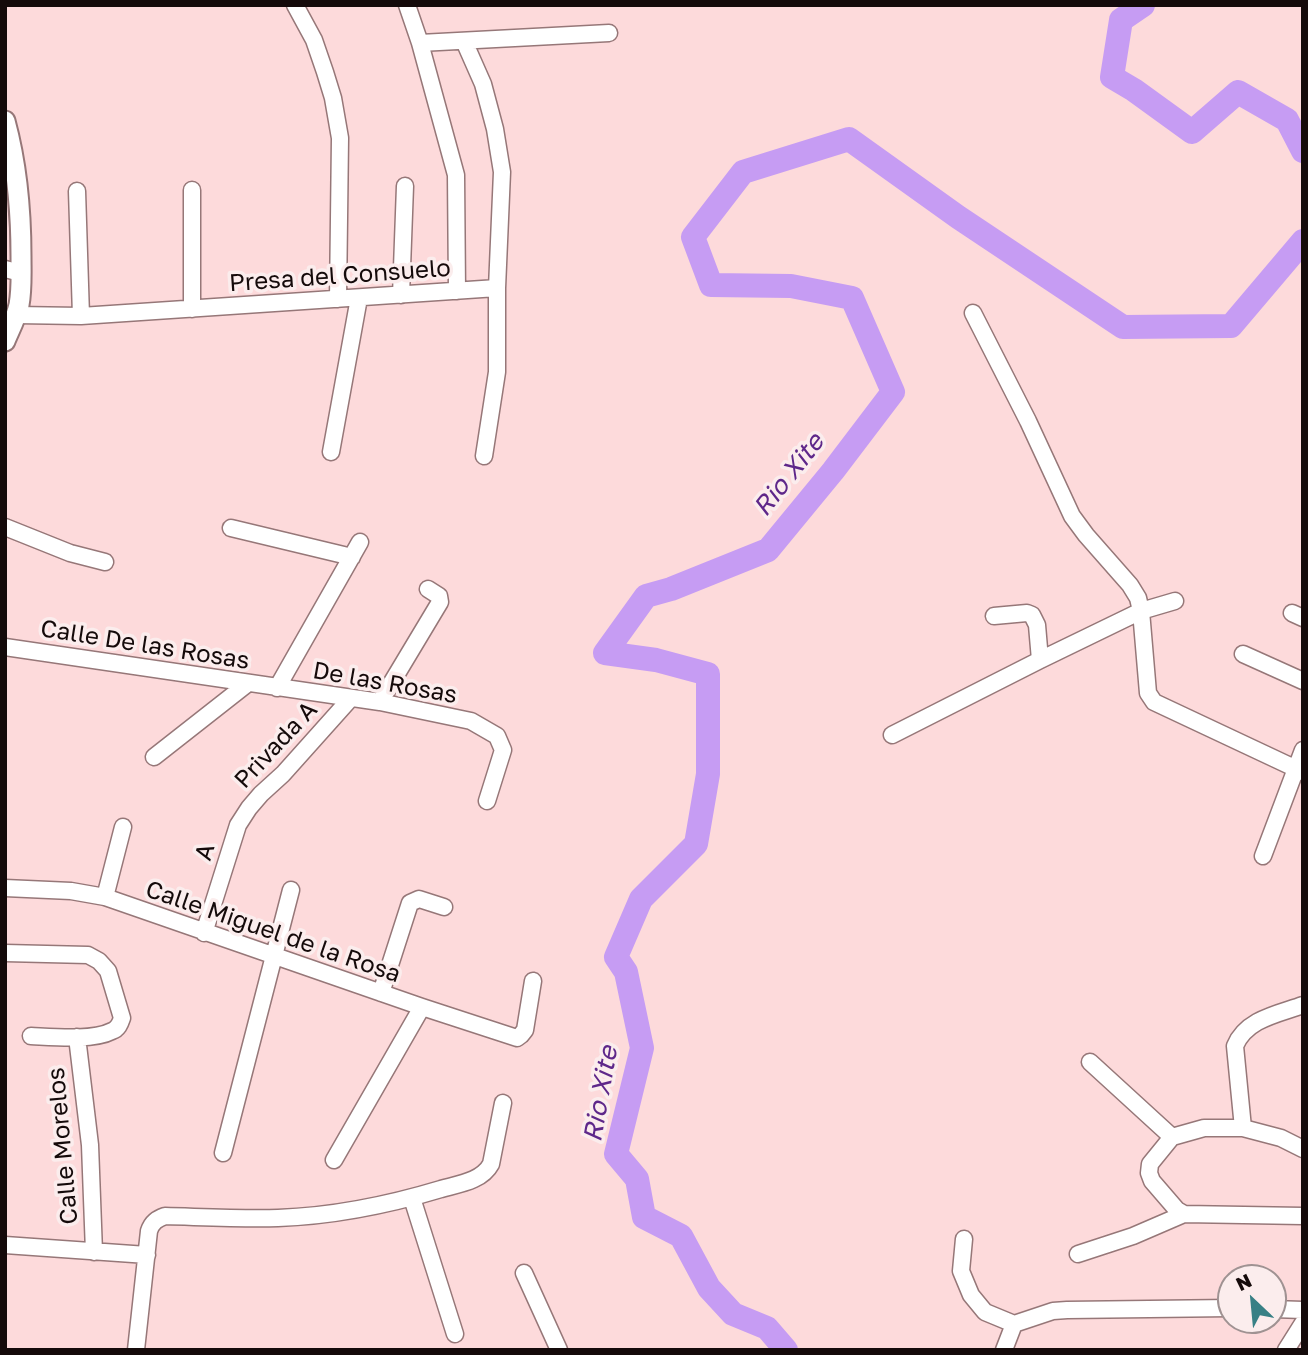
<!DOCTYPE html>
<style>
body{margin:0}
#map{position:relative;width:1308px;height:1355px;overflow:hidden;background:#fddadb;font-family:"Golos Text",sans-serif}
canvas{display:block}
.frame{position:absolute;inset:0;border:7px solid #140a0a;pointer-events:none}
.north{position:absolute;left:1217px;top:1264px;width:70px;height:70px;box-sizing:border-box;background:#fbeded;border:2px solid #9f9292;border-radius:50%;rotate:334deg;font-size:19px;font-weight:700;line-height:28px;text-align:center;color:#140a0a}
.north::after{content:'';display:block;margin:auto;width:24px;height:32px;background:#388085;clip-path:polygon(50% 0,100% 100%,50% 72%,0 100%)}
</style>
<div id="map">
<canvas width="1308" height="1355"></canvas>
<div class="frame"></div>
<div class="north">N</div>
</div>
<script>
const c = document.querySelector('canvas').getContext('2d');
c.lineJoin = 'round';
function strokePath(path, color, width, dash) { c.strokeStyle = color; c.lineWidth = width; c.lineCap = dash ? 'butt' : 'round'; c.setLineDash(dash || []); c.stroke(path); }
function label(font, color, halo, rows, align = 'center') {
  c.font = font + ' "Golos Text",sans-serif'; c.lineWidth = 7; c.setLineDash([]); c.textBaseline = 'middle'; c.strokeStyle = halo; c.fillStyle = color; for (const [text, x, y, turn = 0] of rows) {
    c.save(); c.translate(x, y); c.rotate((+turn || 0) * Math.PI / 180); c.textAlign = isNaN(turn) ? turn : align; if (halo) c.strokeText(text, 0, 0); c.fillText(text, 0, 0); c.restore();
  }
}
const river = new Path2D(`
 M1143,5l-22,15 -9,57 22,13 58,42 46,-40 49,28 16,31
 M786,1350l-19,-22 -34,-14 -24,-26 -28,-52 -37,-19 -7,-38 -21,-25 26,-106 -16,-76 -10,-15 25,-58 55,-55 12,-70v-100l-52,-14 -51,-7 41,-57 25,-7 97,-39 65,-79 60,-79 -41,-94 -61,-12 -80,-1 -18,-48 50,-65 106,-33 109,78 165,110 108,-1 72,-85`);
const minor = new Path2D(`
 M295,5l19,35 11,32 8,26 7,40 -2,161
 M407,5l13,38 36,132 1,116
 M464,41l19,43 12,45 7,43 -5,116v84l-13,84
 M420,43l189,-10
 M77,191l4,125
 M5,269l16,4
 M401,295l4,-109
 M192,309v-119
 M973,313l55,108 44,95 14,19 44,50 8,13 3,13 7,82 6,9 149,70
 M16,315l65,1 416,-28
 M331,452l28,-154
 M5,527l65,26 35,9
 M231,528l121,29
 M1292,613l11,5
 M994,616l33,-3 5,2 5,10 3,35
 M5,647l375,55 91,19 26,15 6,14 -16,51
 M1243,654l60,27
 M277,688l83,-146
 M380,702l60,-100 -1,-6 -11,-7
 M892,735l148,-75 101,-49 34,-10
 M154,757l93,-73
 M1263,856l40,-106
 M5,888l66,3 34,6 317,110 95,31 4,-3 4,-5 8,-49
 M105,897l18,-70
 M204,933l34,-108 11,-17 12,-14 22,-20 68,-76
 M5,953l83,2 11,6 9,10 14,47c-2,6 -4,11 -10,13 -19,10 -60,6 -81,5
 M381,993l29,-90 9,-4 25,8
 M77,1037l13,108 4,107
 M1090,1062l82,75
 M1243,1128l-8,-82c11,-27 43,-32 68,-41
 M1303,1149l-22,-11 -38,-10h-39l-32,9 -22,27 -1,9 3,8 25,29 7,4 119,2
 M223,1153l68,-263
 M334,1160l88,-153
 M412,1198l43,136
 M964,1239l-3,32 10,24 14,17 29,12 -10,26
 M5,1245l142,10
 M1078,1254l55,-18 51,-22
 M524,1273l35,77
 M1273,1309l30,1
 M1014,1324l39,-13 14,-1 164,-2
 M136,1350l13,-119c3,-9 8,-12 16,-15 38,1 75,3 113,2 55,-2 110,-13 163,-29 18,-5 41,-8 50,-25l12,-61
 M1286,1350l17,-27`);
const tertiary = new Path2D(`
 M5,121c12,44 16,90 16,135 0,16 1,33 -2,49 -3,13 -9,24 -14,36`);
const streetNames = [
 ["Presa del Consuelo",340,276,-4],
 ["Calle De las Rosas",145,645,9],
 ["De las Rosas",385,683,10],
 ["Privada A",276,745,-47],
 ["A",205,852,-73],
 ["Calle Miguel de la Rosa",273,932,19],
 ["Calle Morelos",63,1146,-95]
];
const waterNames = [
 ["Rio Xite",789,475,-52],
 ["Rio Xite",601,1094,-80]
];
strokePath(river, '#c69cf3', 24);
strokePath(minor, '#967778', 19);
strokePath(tertiary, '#967778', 23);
strokePath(minor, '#fff', 16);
strokePath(tertiary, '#fff', 19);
label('24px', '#140a0a', '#fbeded', streetNames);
label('italic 26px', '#5e278a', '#fbeded', waterNames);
</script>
